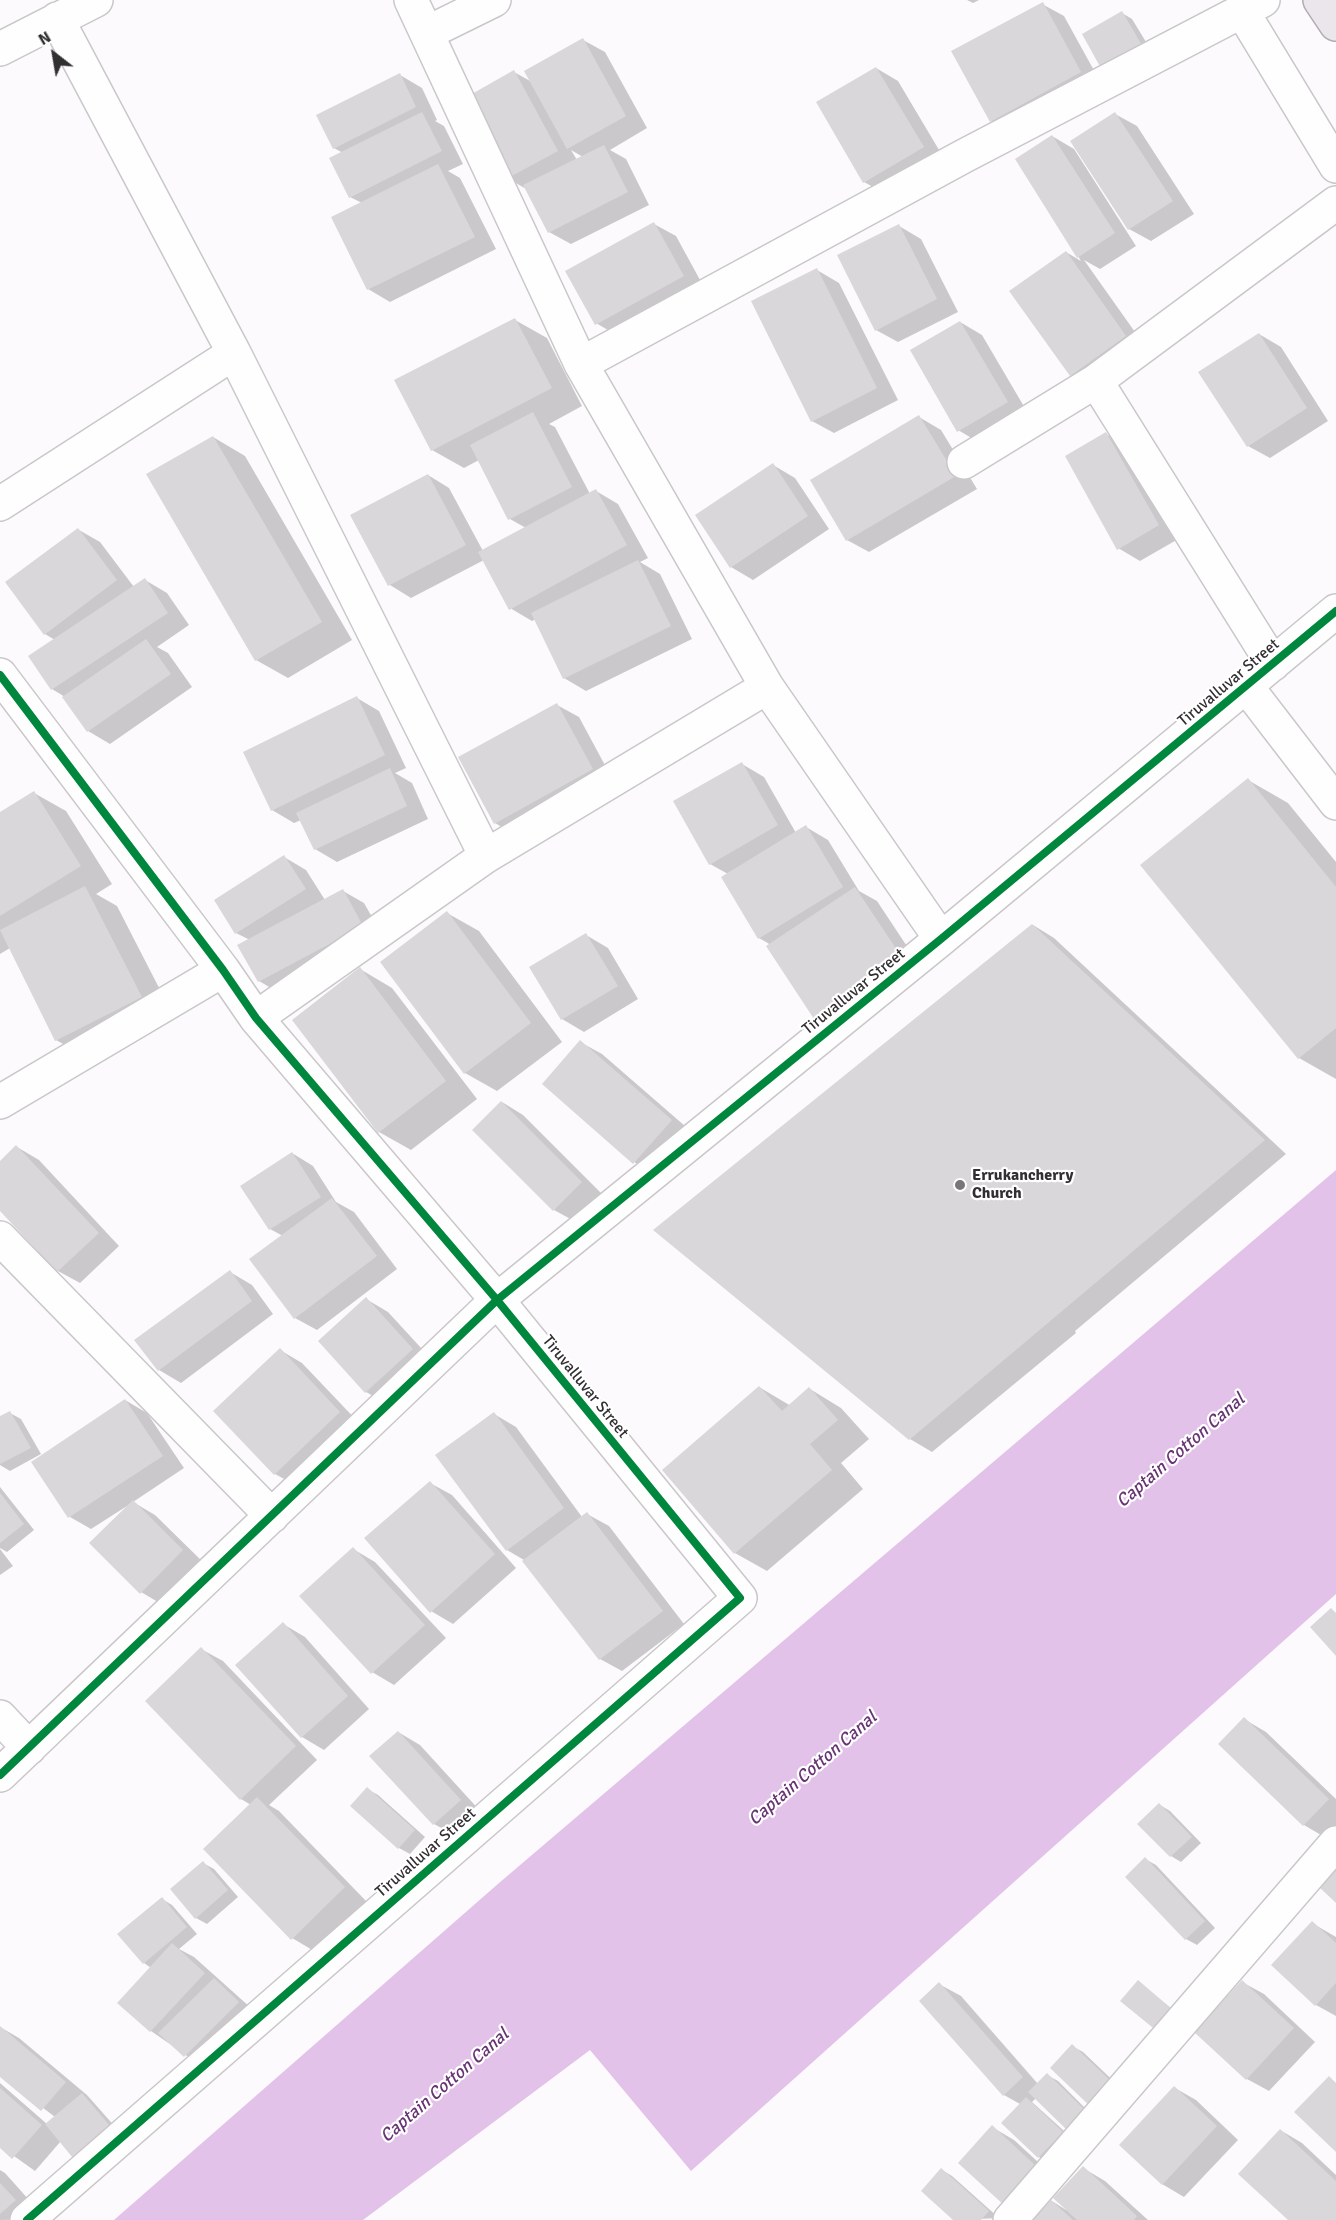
<!DOCTYPE html>
<style>
body{margin:0}
#map{position:relative;width:1336px;height:2220px;overflow:hidden;background:#fdfafe;font-family:Signika,sans-serif}
canvas{display:block}
.north{position:absolute;left:24px;top:24px;width:60px;height:60px;-webkit-text-stroke:4px #fff;paint-order:stroke;rotate:329deg;font-size:16px;font-weight:700;line-height:24px;text-align:center;color:#312f31}
.north::after{content:'';display:block;margin:auto;width:21px;height:27px;background:#312f31;clip-path:polygon(50% 0,100% 100%,50% 72%,0 100%)}
</style>
<div id="map">
<canvas width="1336" height="2220"></canvas>
<div class="north">N</div>
</div>
<script>
const c = document.querySelector('canvas').getContext('2d');
c.lineJoin = 'round';
function paint(path, color) { c.fillStyle = color; c.fill(path, 'evenodd'); }
function strokePath(path, color, width, dash) { c.strokeStyle = color; c.lineWidth = width; c.lineCap = dash ? 'butt' : 'round'; c.setLineDash(dash || []); c.stroke(path); }
function label(font, color, halo, rows, align = 'center') {
  c.font = font + ' Signika,sans-serif'; c.lineWidth = 4.5; c.setLineDash([]); c.textBaseline = 'middle'; c.strokeStyle = halo; c.fillStyle = color; for (const [text, x, y, turn = 0] of rows) {
    c.save(); c.translate(x, y); c.rotate((+turn || 0) * Math.PI / 180); c.textAlign = isNaN(turn) ? turn : align; if (halo) c.strokeText(text, 0, 0); c.fillText(text, 0, 0); c.restore();
  }
}
const water = new Path2D(`
 M1336,1170v424l-645,577 -101,-121 -227,170h-249l385,-337z`);
const shadow = new Path2D(`
 M967,0h12l-6,3z
 M1042,4l22,12 38,69 -89,48 -22,-12z
 M1122,13l10,6 22,36 -39,22z
 M583,40l22,12 42,76 -37,22 16,9 23,46 -78,39 -22,-12 -21,-42 -21,-12 7,-106 18,10zM571,150l12,7 -6,3z
 M876,68l22,13 47,79 -59,34 -22,-12z
 M400,75l22,13 15,32 -2,1 9,5 19,38 -15,7 12,7 36,71 -106,53 -22,-13 -6,-86 -12,-6 -7,-44 -9,-5z
 M1115,114l22,12 57,88 -43,27 -22,-12z
 M1052,136l22,13 62,97 -36,23 -16,-9 63,89 -55,39 -21,-13 -5,-123 15,9 -64,-102z
 M654,224l22,12 29,53 -87,47 -22,-13z
 M899,226l22,13 37,73 -60,30 -22,-12z
 M817,270l22,13 59,117 -64,33 -22,-12z
 M515,320l32,18 35,68 -33,18 6,3 35,67 6,-3 22,13 30,54 -8,4 20,12 32,65 -106,52 -22,-13 -28,-59 -4,2 -22,-13 -26,-48 -73,38 -21,-13 -38,-70 76,-40 21,13 34,63 43,-23 -16,-9 -31,-59 -15,8 -32,-18z
 M960,322l22,13 47,80 -49,28 -22,-13z
 M1259,334l22,13 47,74 -58,37 -22,-12z
 M919,417l22,13 36,59 -108,63 -22,-12z
 M1106,434l22,12 52,92 -40,23 -22,-13z
 M213,437l32,19 107,184 -64,38 -32,-18z
 M773,465l22,13 34,51 -76,51 -22,-13z
 M79,530l21,12 34,45 11,-7 22,13 22,32 -32,22 11,6 24,34 -82,57 -22,-13 -23,-34 -13,-8 -22,-33 25,-16 -10,-6z
 M357,698l22,13 27,57 -11,5 17,10 16,36 -91,43 -22,-13 -14,-29 -7,3 -22,-13z
 M557,705l22,12 35,65 -97,54 -22,-13z
 M742,764l22,13 32,56 10,-6 22,13 31,51 18,10 47,71 -87,58 -22,-12 -44,-73 -12,-7 -31,-64 -18,-10z
 M1248,780l40,23 48,59v217l-37,-21z
 M34,793l32,18 46,73 -16,10 21,12 56,109 -85,43 -32,-18 -46,-92 -10,6v-140z
 M284,857l22,13 19,30 18,-9 21,12 20,35 -103,56 -22,-13 -9,-41 -14,-7z
 M447,913l32,18 83,111 -65,49 -32,-18z
 M1033,925l21,13 232,216 -211,177 1,2 -144,119 -22,-13z
 M586,935l22,13 30,51 -54,33 -22,-13z
 M360,969l32,19 85,111 -66,51 -32,-18z
 M580,1042l22,12 91,79 -37,42 -22,-13z
 M502,1102l21,13 80,80 -27,27 -22,-12z
 M17,1147l22,13 80,86 -39,37 -22,-12 -58,-62v-46z
 M292,1153l21,13 23,36 18,10 43,57 -80,61 -22,-12 -12,-82 -13,-7z
 M230,1272l22,13 21,29 -92,69 -22,-13z
 M366,1299l22,13 46,50 -46,42 -22,-12z
 M280,1350l22,13 59,62 -64,61 -22,-12z
 M759,1387l32,19 19,-17 31,19 28,31 -28,24 22,26 -96,82 -32,-18z
 M125,1400l22,13 37,55 -51,34 22,13 49,48 -41,42 -22,-13 -14,-86 -36,23 -21,-12z
 M10,1413l11,6 20,35 -31,17 -10,-6v-47z
 M494,1414l22,13 66,90 5,-3 22,12 75,98 -62,47 -22,-12 -76,-99 -17,-10z
 M430,1483l22,12 64,73 -63,56 -22,-13z
 M0,1487l34,43 -27,22 -7,-4z
 M0,1549l13,17 -13,9z
 M353,1549l22,13 71,76 -52,47 -22,-13z
 M283,1624l22,13 64,72 -45,41 -22,-13 -65,-72z
 M201,1649l22,12 94,99 -48,45 10,6 87,90 -52,50 -22,-13 -41,-133 -10,-6z
 M1244,1719l22,13 70,67v28l-10,11 -22,-13 -84,-81z
 M398,1732l22,13 62,68 -26,23 -22,-12z
 M367,1789l11,6 47,42 -15,17 -11,-6z
 M1160,1805l10,6 31,32 -20,19 -10,-6z
 M1145,1859l11,6 59,63 -18,17 -11,-6z
 M203,1863l11,6 24,28 -31,27 -11,-6z
 M162,1899l10,6 25,29 -18,15 15,8 66,59 -54,53 -55,-38v-63l-7,-5z
 M1312,1923l24,14v79l-20,-11z
 M1138,1982l52,41 -16,18z
 M1242,1982l22,12 51,48 -46,49 -22,-12z
 M939,1984l22,12 77,88 9,-9 11,6 39,39 -61,-22 -4,4 41,37 -24,24 -10,-6 -19,-53 -16,-9z
 M0,2027l19,11 68,57 38,43 -64,3 -26,30 -35,-25v-63l47,41 8,-7 -55,-42z
 M1072,2046l11,6 42,40 -20,22z
 M1175,2088l21,12 42,40 -54,57 -22,-13z
 M992,2127l22,13 46,42 -33,35z
 M1280,2130l22,13 34,32v45h-46z
 M1083,2168l22,13 43,39h-114l18,-19 14,9z
 M0,2170l5,3 41,46 -46,1z
 M942,2170l10,6 47,42 -44,2z`);
const building = new Path2D(`
 M1043,2l38,70 -91,50 -39,-71z
 M1122,11l22,38 -41,23 -21,-38z
 M583,38l43,78 -59,33 -43,-78z
 M876,67l48,80 -61,36 -47,-81z
 M514,70l44,81 -52,28 -43,-80z
 M400,73l16,34 -83,42 -17,-34z
 M422,112l20,39 -93,47 -20,-40z
 M1115,112l58,89 -45,29 -58,-89z
 M1052,135l63,98 -38,25 -62,-99z
 M604,145l24,47 -80,41 -25,-48z
 M438,164l37,73 -108,53 -36,-73z
 M654,222l30,54 -89,49 -30,-54z
 M899,224l38,75 -62,32 -38,-76z
 M1066,251l60,85 -56,40 -61,-85z
 M817,268l60,120 -66,34 -60,-121z
 M515,318l37,70 -121,63 -37,-71z
 M960,321l48,81 -51,30 -47,-82z
 M1259,333l48,75 -60,39 -49,-75z
 M533,412l39,75 -64,33 -38,-75z
 M919,415l37,61 -110,65 -36,-61z
 M1106,432l53,93 -42,25 -52,-94z
 M213,436l109,186 -67,39 -109,-187z
 M773,463l35,53 -78,52 -35,-53z
 M428,474l38,71 -78,41 -38,-71z
 M596,489l31,56 -118,65 -31,-58z
 M78,528l39,52 -73,55 -39,-53z
 M638,560l33,66 -108,53 -32,-66z
 M145,578l23,35 -117,77 -23,-34z
 M146,639l25,35 -84,58 -25,-35z
 M357,696l28,59 -114,56 -28,-59z
 M557,703l36,66 -99,55 -36,-67z
 M742,762l36,63 -69,40 -36,-64z
 M390,768l17,38 -93,44 -18,-37z
 M1248,778l88,109v141l-38,31 -158,-194z
 M34,791l47,75 -81,50v-104z
 M806,825l37,62 -85,52 -37,-62z
 M284,855l22,34 -71,45 -21,-34z
 M85,886l57,111 -87,44 -55,-111z
 M855,887l48,72 -89,60 -48,-73z
 M343,889l20,37 -105,56 -21,-37z
 M447,911l84,112 -67,51 -84,-112z
 M1032,924l233,216 -356,300 -256,-210z
 M586,933l32,53 -57,34 -32,-53z
 M360,967l86,114 -68,52 -86,-113z
 M580,1040l92,80 -39,44 -91,-80z
 M501,1101l81,81 -29,29 -81,-81z
 M16,1145l83,88 -42,39 -57,-61v-50z
 M292,1152l29,45 -52,33 -29,-44z
 M332,1198l45,58 -83,63 -45,-60z
 M230,1270l22,31 -94,70 -24,-31z
 M366,1297l47,52 -48,44 -47,-52z
 M280,1348l60,64 -66,63 -61,-64z
 M759,1386l23,25 27,-24 29,33 -28,24 22,26 -98,84 -72,-84z
 M125,1399l38,57 -95,62 -37,-56z
 M10,1411l21,37 -31,16v-48z
 M494,1412l70,96 -58,43 -71,-96z
 M430,1481l65,73 -65,59 -66,-75z
 M0,1493l24,31 -24,19z
 M133,1500l50,50 -43,44 -51,-51z
 M587,1512l76,99 -64,49 -77,-99z
 M353,1547l72,78 -54,49 -72,-78z
 M1331,1608l5,5v43l-26,-29z
 M283,1622l65,74 -47,42 -66,-73z
 M201,1647l95,99 -56,54 -95,-99z
 M1244,1717l85,82 -26,27 -85,-82z
 M398,1731l63,69 -28,25 -64,-69z
 M367,1787l48,43 -17,19 -48,-43z
 M257,1797l88,90 -54,53 -88,-91z
 M1159,1803l33,34 -22,20 -33,-33z
 M1145,1857l60,64 -20,19 -60,-63z
 M203,1861l25,29 -33,29 -25,-30z
 M1336,1869v34l-17,-16z
 M162,1897l25,30 -44,37 -26,-30z
 M1312,1921l24,22v40l-21,23 -44,-41z
 M172,1943l33,30 -55,59 -33,-29z
 M214,1978l25,24 -55,55 -26,-24z
 M1138,1980l42,36 -17,20 -43,-35z
 M1242,1980l52,48 -48,52 -52,-48z
 M939,1982l84,95 -20,19 -84,-95z
 M0,2026l66,56 -25,29 -41,-34z
 M1072,2044l43,41 -22,24 -43,-41z
 M1047,2073l41,40 -19,19 -41,-40z
 M1329,2076l7,7v69l-42,-40z
 M1174,2086l43,40 -55,59 -43,-40z
 M0,2088l42,37 -30,34 -12,-11z
 M82,2093l33,39 -38,31 -32,-39z
 M1026,2097l37,35 -25,26 -37,-35z
 M992,2125l47,44 -34,37 -47,-43z
 M1280,2129l56,52v39h-48l-50,-46z
 M1083,2166l54,50 -3,4h-57l-24,-22z
 M941,2168l48,43 -8,9h-28l-32,-29z
 M0,2183l16,17 -16,14z
 M1051,2200l22,20h-41z`);
const minor = new Path2D(`
 M411,0l170,364 186,323 174,252
 M1242,11l94,155
 M57,19l177,334 252,503
 M427,33l67,-33
 M0,49l96,-49
 M581,364l383,-208 299,-156
 M1096,381l177,283
 M964,462l132,-81 240,-178
 M0,504l234,-151
 M0,675l223,295 33,48 241,282 -497,475
 M1246,686l90,117
 M256,1018l230,-162 281,-169
 M0,1102l223,-132
 M0,1238l272,278
 M0,1717l29,31
 M27,2220l713,-622 -243,-298 444,-361 395,-328
 M1010,2220l326,-377`);
const major = new Path2D(`
 M1320,0l16,24`);
const cycleway = new Path2D(`
 M0,675l223,295 33,48 241,282 -497,475
 M27,2220l713,-622 -243,-298 444,-361 395,-328`);
const markers = [
 [960,1185,6,"#787679"]
];
const streetNames = [
 ["Tiruvalluvar Street",1229,683,-40],
 ["Tiruvalluvar Street",854,992,-39],
 ["Tiruvalluvar Street",585,1387,51],
 ["Tiruvalluvar Street",426,1853,-41]
];
const poiNames = [
 ["Errukancherry",972,1176],
 ["Church",972,1194]
];
const waterNames = [
 ["Captain Cotton Canal",1181,1451,-41],
 ["Captain Cotton Canal",813,1769,-41],
 ["Captain Cotton Canal",445,2086,-41]
];
paint(water, '#e2c2e9');
paint(shadow, '#0003');
paint(building, '#dad7da');
strokePath(minor, '#c9c7ca', 36);
strokePath(major, '#b3aab5', 36);
strokePath(minor, '#fffeff', 33);
strokePath(major, '#eae6eb', 33);
strokePath(cycleway, '#00873e', 8);
for (const [x, y, r, color] of markers) { const dot = new Path2D(); dot.arc(x, y, r, 0, 2 * Math.PI); c.fillStyle = color; c.fill(dot); strokePath(dot, '#fff', 2); }
label('16px', '#312f31', '#fff', streetNames);
label('bold 16px', '#312f31', '#fff', poiNames, 'left');
label('italic 18px', '#673373', '#fff', waterNames);
</script>
